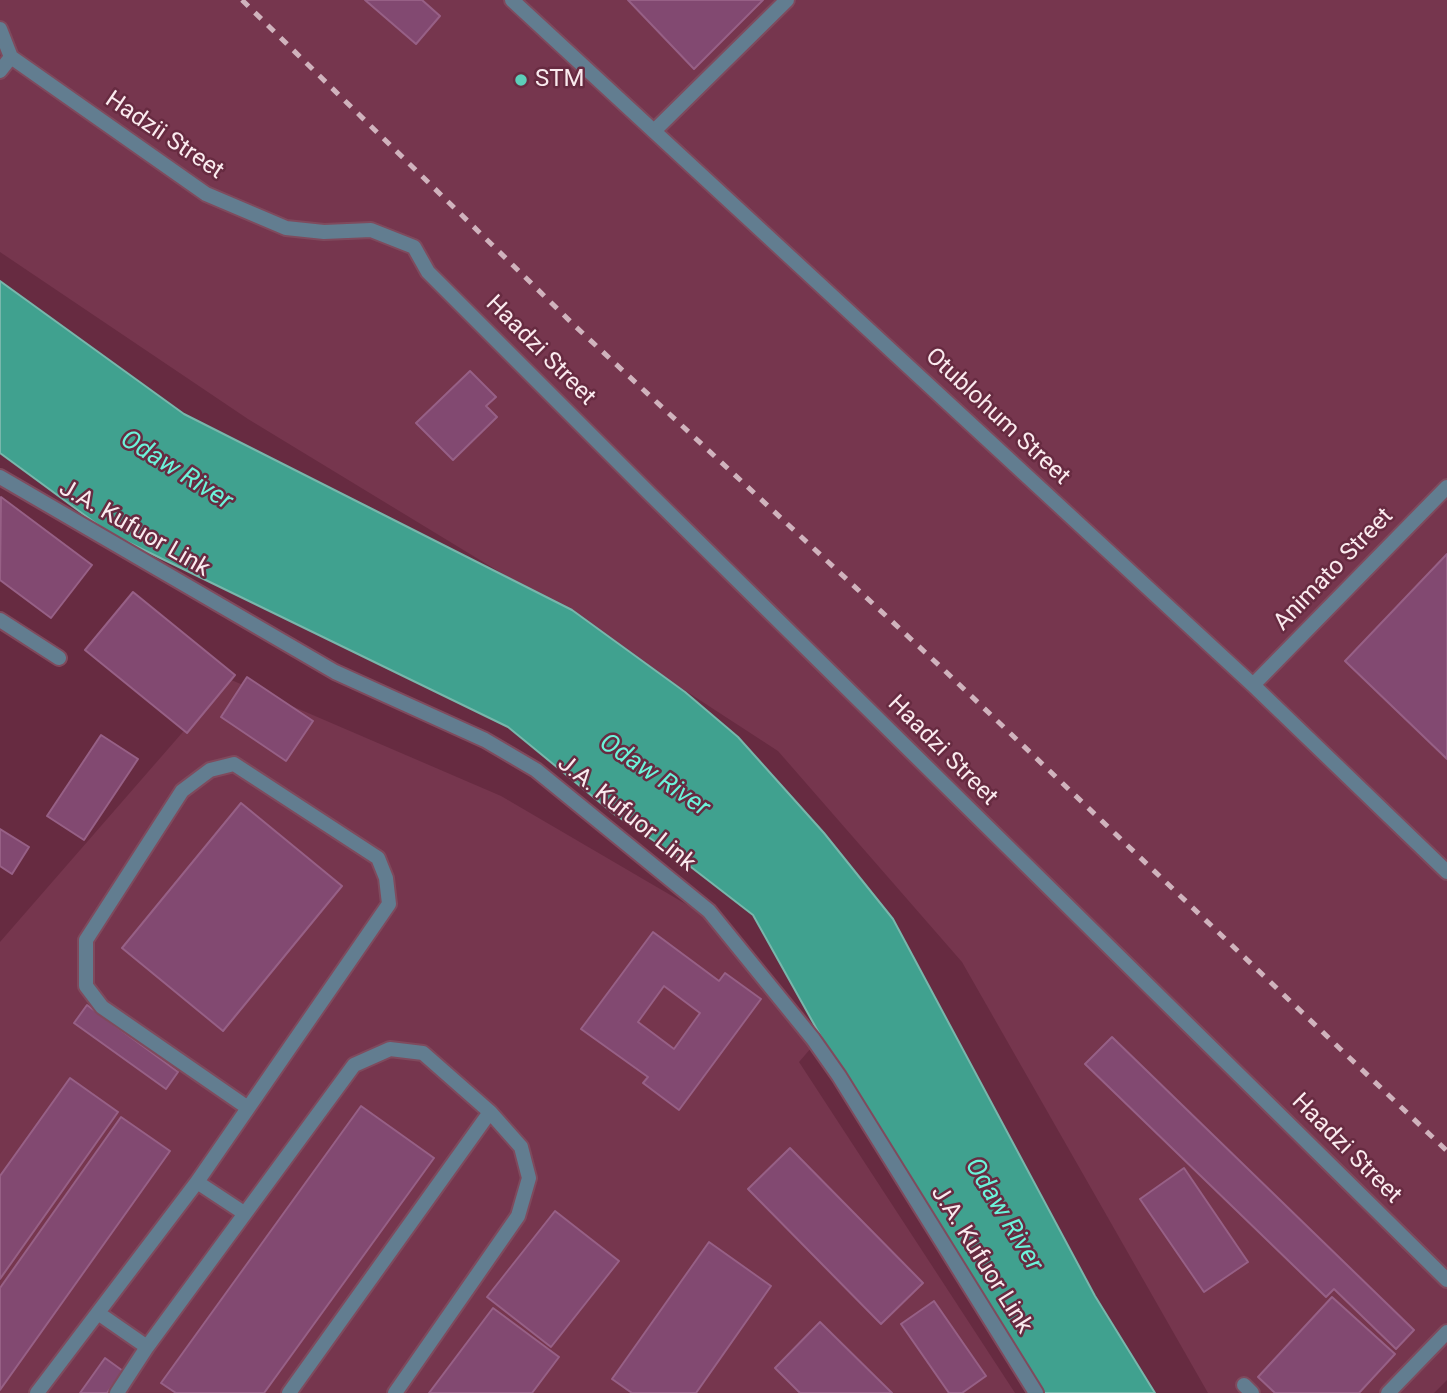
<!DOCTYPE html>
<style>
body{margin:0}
canvas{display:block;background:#672b41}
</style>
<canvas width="1447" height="1393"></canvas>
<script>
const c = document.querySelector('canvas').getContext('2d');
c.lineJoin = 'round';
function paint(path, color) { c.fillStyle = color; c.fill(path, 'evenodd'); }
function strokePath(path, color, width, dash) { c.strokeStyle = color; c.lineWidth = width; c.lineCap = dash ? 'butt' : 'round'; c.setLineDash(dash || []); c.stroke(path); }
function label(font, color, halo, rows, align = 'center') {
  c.font = font + ' Roboto,sans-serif'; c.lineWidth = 5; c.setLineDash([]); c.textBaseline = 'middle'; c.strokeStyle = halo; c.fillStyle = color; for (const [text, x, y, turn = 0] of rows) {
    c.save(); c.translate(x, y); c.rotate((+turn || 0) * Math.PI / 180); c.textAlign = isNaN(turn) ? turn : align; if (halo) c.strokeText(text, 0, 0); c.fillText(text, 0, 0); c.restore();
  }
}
const built = new Path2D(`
 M0,0h1447v1380l-13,13h-226l-246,-431 -184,-211 -229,-149 -301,-183 -248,-167z
 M229,679l272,117 207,121 103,131 -12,14 216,331h-1015v-451z`);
const water = new Path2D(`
 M0,281l184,133 388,196 113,82 53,45 86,96 69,86 202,377 60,97h-112l-214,-342 -76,-136 -75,-58 -64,-43 -106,-87 -399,-194 -109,-80z`);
const building = new Path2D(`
 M365,0h57l18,16 -24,28z
 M628,0h135l-69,69z
 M470,371l26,26 -10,9 11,11 -44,43 -37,-37z
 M1,497l91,68 -41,53 -51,-38z
 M1447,554v205l-102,-98z
 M133,592l102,83 -48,58 -102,-83z
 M247,677l66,44 -27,40 -65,-44z
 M101,735l37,24 -54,81 -37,-24z
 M241,803l101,83 -119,145 -101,-83z
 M0,829l29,18 -17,27 -12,-8z
 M653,932l66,49 6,-8 36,26 -82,111 -36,-27 5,-6 -67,-48zM664,986l36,27 -26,36 -36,-27z
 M87,1005l91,67 -12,17 -92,-66z
 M1112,1037l302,293 -18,19 -62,-60 -8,8 -241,-233z
 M70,1078l48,34 -118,167v-103z
 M361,1106l73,52 -170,235h-88l-15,-10z
 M121,1117l49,34 -170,239v-102z
 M790,1148l133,135 -42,41 -133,-135z
 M1184,1168l64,94 -44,30 -64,-93z
 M555,1211l64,50 -68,86 -64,-50z
 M709,1242l62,44 -75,107h-64l-20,-14z
 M1332,1297l63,57 -36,39h-84l-17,-16z
 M934,1301l52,75 -24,17h-13l-48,-69z
 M493,1308l66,49 -27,36h-103z
 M820,1322l72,71h-92l-25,-25z
 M105,1358l18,13 -16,22h-27z`);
const service = new Path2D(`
 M512,0l741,685 194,187
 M654,131l133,-131
 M0,620l59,38
 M1253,685l194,-198
 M197,1182l47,31
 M98,1313l49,34
 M1244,1385l8,8
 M37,1393l160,-211 192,-278 -3,-26 -8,-20 -144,-94 -24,6 -28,21 -96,149v46l16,21 146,101
 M117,1393l30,-46 207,-282 36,-16 33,4 67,59 31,35 8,31 -11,38 -123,177
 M289,1393l201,-281
 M1388,1393l59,-61`);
const minor = new Path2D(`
 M0,29l11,28 195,137 80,34 38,4 47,-2 43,17 14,25 221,221 798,787
 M0,71l11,-14
 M0,477l335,195 150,68 51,30 173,141 104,128 26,37 197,317`);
const rail = new Path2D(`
 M242,0l333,326 368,343 504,482`);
const markers = [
 [521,80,7,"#5dceb9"]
];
const poiNames = [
 ["STM",535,80]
];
const streetNames = [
 ["Hadzii Street",164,136,34],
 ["Haadzi Street",540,351,45],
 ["Otublohum Street",997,417,43],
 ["J.A. Kufuor Link",134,529,30],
 ["Animato Street",1334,570,-46],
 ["Haadzi Street",942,751,45],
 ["J.A. Kufuor Link",626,814,39],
 ["Haadzi Street",1346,1149,45],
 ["J.A. Kufuor Link",981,1260,58]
];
const waterNames = [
 ["Odaw River",176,471,32],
 ["Odaw River",654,776,34],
 ["Odaw River",1003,1215,59]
];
paint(built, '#76364e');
paint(water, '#40a18f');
strokePath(water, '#78b7ac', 2);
paint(building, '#824971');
strokePath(building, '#976086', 2);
strokePath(service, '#7f4a5d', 18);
strokePath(minor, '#7f4a5d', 18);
strokePath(service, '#627d90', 14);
strokePath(minor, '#627d90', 14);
strokePath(rail, '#d0b3bd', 5, [9, 9]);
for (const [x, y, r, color] of markers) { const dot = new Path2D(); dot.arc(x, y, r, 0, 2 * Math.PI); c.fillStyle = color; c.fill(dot); strokePath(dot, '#672b41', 2.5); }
label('24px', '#faeaee', '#672b41', poiNames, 'left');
label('24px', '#faeaee', '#672b41', streetNames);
label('italic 26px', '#6cf3da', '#672b41', waterNames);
</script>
